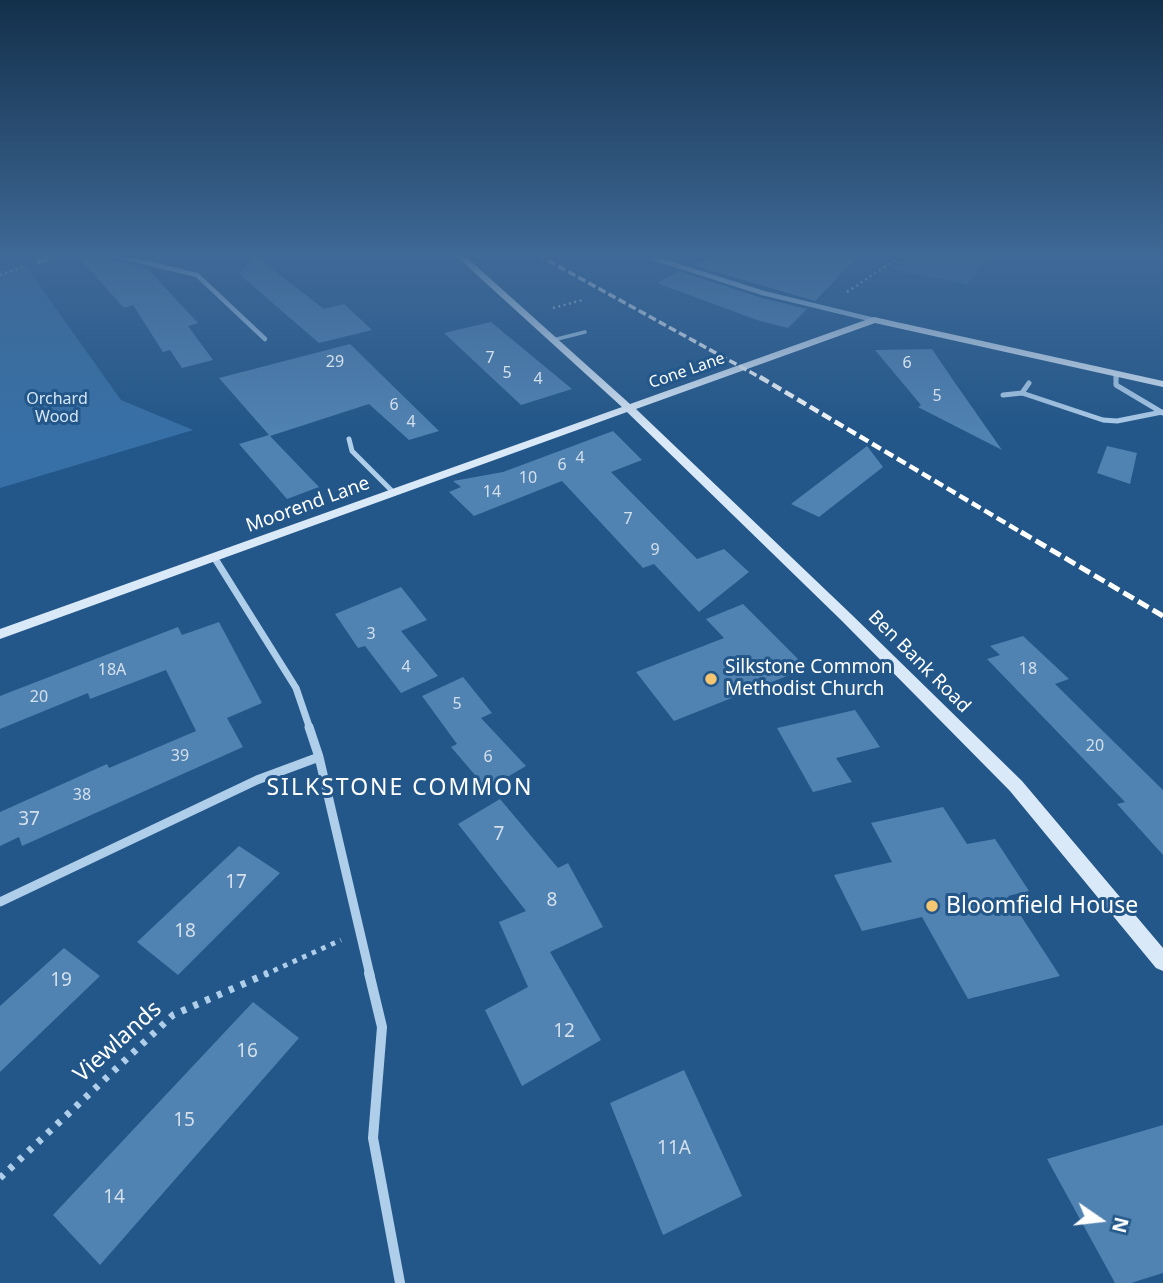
<!DOCTYPE html>
<style>
body{margin:0}
#map{position:relative;width:1163px;height:1283px;overflow:hidden;background:#235789;font-family:"Noto Sans",sans-serif}
canvas{display:block}
.north{position:absolute;left:1065px;top:1185px;width:70px;height:70px;-webkit-text-stroke:5px #235789;paint-order:stroke;rotate:104deg;font-size:19px;font-weight:700;line-height:28px;text-align:center;color:#fff}
.north::after{content:'';display:block;margin:auto;width:24px;height:32px;background:#fff;clip-path:polygon(50% 0,100% 100%,50% 72%,0 100%)}
</style>
<div id="map">
<canvas width="1163" height="1283"></canvas>
<div class="north">N</div>
</div>
<script>
const c = document.querySelector('canvas').getContext('2d');
c.lineJoin = 'round';
function paint(path, color) { c.fillStyle = color; c.fill(path, 'evenodd'); }
function strokePath(path, color, width, dash) { c.strokeStyle = color; c.lineWidth = width; c.lineCap = dash ? 'butt' : 'round'; c.setLineDash(dash || []); c.stroke(path); }
function label(font, color, halo, rows, align = 'center') {
  c.font = font + ' "Noto Sans",sans-serif'; c.lineWidth = 6; c.setLineDash([]); c.textBaseline = 'middle'; c.strokeStyle = halo; c.fillStyle = color; for (const [text, x, y, turn = 0] of rows) {
    c.save(); c.translate(x, y); c.rotate((+turn || 0) * Math.PI / 180); c.textAlign = isNaN(turn) ? turn : align; if (halo) c.strokeText(text, 0, 0); c.fillText(text, 0, 0); c.restore();
  }
}
const green = new Path2D(`
 M912,255h68l5,6 -18,23 -78,-15z
 M24,264l97,136 72,30 -193,58v-216z`);
const building = new Path2D(`
 M76,255h32l4,5 35,8 51,55 -10,3 25,34 -31,8 -12,-18 -7,2 -30,-47 -9,3z
 M712,255h147l-44,46 -123,-36z
 M255,256l69,53 20,-5 28,26 -53,13 -80,-69z
 M679,271l83,27 45,11 -19,19 -31,-8 -100,-37z
 M491,322l81,67 -51,16 -77,-72z
 M350,344l89,87 -30,9 -40,-36 -99,32 49,51 -32,12 -48,-55 30,-9 -50,-57z
 M932,349l21,31 49,70 -84,-43 3,-2 -46,-55z
 M613,431l29,29 -31,12 86,87 27,-10 25,23 -50,40 -45,-48 -11,4 -81,-87 -88,35 -25,-24 12,-5 -8,-6 50,-9z
 M867,446l16,21 -64,50 -28,-13z
 M1107,446l30,7 -7,31 -33,-11z
 M401,587l26,33 -26,11 37,45 -37,17 -36,-47 -7,2 -23,-34z
 M743,604l64,64 -133,53 -38,-49 88,-34 -18,-19z
 M219,622l43,81 -35,15 16,29 -221,99 -3,-9 -19,9v-34l107,-48 2,4 87,-37 -30,-61 -76,29 -2,-6 -88,36v-33l178,-69 4,8z
 M1023,636l46,43 -14,5 108,106v65l-46,-51 8,-2 -138,-143 13,-4 -10,-9z
 M463,677l29,36 -11,5 45,48 -39,23 -36,-42 6,-3 -35,-48z
 M855,710l25,37 -44,11 16,24 -39,10 -36,-64z
 M500,799l58,69 10,-5 35,64 -53,25 51,88 -79,46 -37,-76 43,-23 -29,-65 27,-11 -68,-87z
 M943,807l24,37 28,-5 34,52 -21,5 52,80 -92,23 -46,-82 -60,14 -28,-56 58,-13 -21,-39z
 M239,846l41,27 -102,102 -41,-33z
 M64,948l36,28 -100,96v-66z
 M253,1002l46,36 -199,227 -47,-50z
 M684,1070l58,126 -79,39 -53,-132z
 M1163,1125v148l-32,10h-16l-68,-124z`);
const pathFar2 = new Path2D(`
 M527,255l2,2
 M0,275l22,-7
 M847,292l55,-37
 M553,308l30,-8`);
const pathFar1 = new Path2D(`
 M264,975l77,-35`);
const path = new Path2D(`
 M0,1178l173,-163 95,-42`);
const lane = new Path2D(`
 M553,340l32,-8`);
const streetFar4 = new Path2D(`
 M113,255l84,20 68,64
 M644,255l119,38 111,27
 M39,262l20,-7
 M1116,374v5`);
const streetFar3 = new Path2D(`
 M1116,377v8l47,28
 M1022,393l81,27 14,1 45,-9
 M1003,395l19,-2 7,-10
 M349,439l3,12 42,42`);
const streetFar2 = new Path2D(`
 M214,557l82,131 14,41`);
const streetFar1 = new Path2D(`
 M309,727l10,30 51,218
 M0,902l257,-122 62,-23`);
const street = new Path2D(`
 M369,973l13,54 -9,111 27,145`);
const secondary = new Path2D(`
 M455,255h9l166,149 244,-87 289,64v6l-288,-64 -239,86 216,206 170,166 141,167v23l-7,-3 -146,-177 -168,-170 -215,-209 -627,227v-10l622,-222z`);
const railFar2 = new Path2D(`
 M538,255l225,124`);
const railFar1 = new Path2D(`
 M760,377l264,157`);
const rail = new Path2D(`
 M1021,532l142,84`);
const markers = [
 [711,679,7,"#f5c672"],
 [932,906,7,"#f5c672"]
];
const numberNames = [
 ["7",490,358],
 ["29",335,362],
 ["6",907,363],
 ["5",507,373],
 ["4",538,379],
 ["5",937,396],
 ["6",394,405],
 ["4",411,422],
 ["4",580,458],
 ["6",562,465],
 ["10",528,478],
 ["14",492,492],
 ["7",628,519],
 ["9",655,550],
 ["3",371,634],
 ["4",406,667],
 ["18",1028,669],
 ["18A",112,670],
 ["20",39,697],
 ["5",457,704],
 ["20",1095,746],
 ["39",180,756],
 ["6",488,757],
 ["38",82,795]
];
const farStreetnames = [
 ["Cone Lane",687,371,-19]
];
const farParknames = [
 ["Orchard",57,399],
 ["Wood",57,417]
];
const streetNames = [
 ["Moorend Lane",308,505,-20],
 ["Ben Bank Road",919,662,45]
];
const poiNames = [
 ["Silkstone Common",725,668],
 ["Methodist Church",725,690]
];
const nearNumbernames = [
 ["37",29,820],
 ["7",499,835],
 ["17",236,883],
 ["8",552,901],
 ["18",185,932],
 ["19",61,981],
 ["12",564,1032],
 ["16",247,1052],
 ["15",184,1121],
 ["11A",674,1149],
 ["14",114,1198]
];
const quarterNames = [
 ["SILKSTONE COMMON",400,788]
];
const nearPoinames = [
 ["Bloomfield House",946,906]
];
const nearStreetnames = [
 ["Viewlands",118,1042,-42]
];
paint(green, '#3770a6');
paint(building, '#5082b2');
strokePath(pathFar2, '#afceea', 2.5, [2, 3.5]);
strokePath(pathFar1, '#afceea', 5, [4.5, 6]);
strokePath(path, '#afceea', 7, [5, 8]);
strokePath(lane, '#afceea', 3.5);
strokePath(streetFar4, '#afceea', 4.5);
strokePath(streetFar3, '#afceea', 5);
strokePath(streetFar2, '#afceea', 7);
strokePath(streetFar1, '#afceea', 9);
strokePath(street, '#afceea', 10);
paint(secondary, '#dae9f8');
strokePath(railFar2, '#fff', 3.5, [8, 3.5]);
strokePath(railFar1, '#fff', 4.5, [10, 4.5]);
strokePath(rail, '#fff', 5, [12, 5]);
const sky = c.createLinearGradient(0, 0, 0, 435);
sky.addColorStop(0, '#13304b');
sky.addColorStop(0.59, '#3f6997');
sky.addColorStop(1, '#3f699700');
c.fillStyle = sky;
c.fillRect(0, 0, 1163, 435);
for (const [x, y, r, color] of markers) { const dot = new Path2D(); dot.arc(x, y, r, 0, 2 * Math.PI); c.fillStyle = color; c.fill(dot); strokePath(dot, '#235789', 2.5); }
label('16px', '#d3e0ec', null, numberNames);
label('16px', '#fff', '#235789', farStreetnames);
label('16px', '#d4e6f7', '#235789', farParknames);
label('19px', '#fff', '#235789', streetNames);
label('19px', '#fff', '#235789', poiNames, 'left');
label('19px', '#d3e0ec', null, nearNumbernames);
c.letterSpacing = '2px';
label('23px', '#fff', '#235789', quarterNames);
c.letterSpacing = '0px';
label('23px', '#fff', '#235789', nearPoinames, 'left');
label('23px', '#fff', '#235789', nearStreetnames);
</script>
